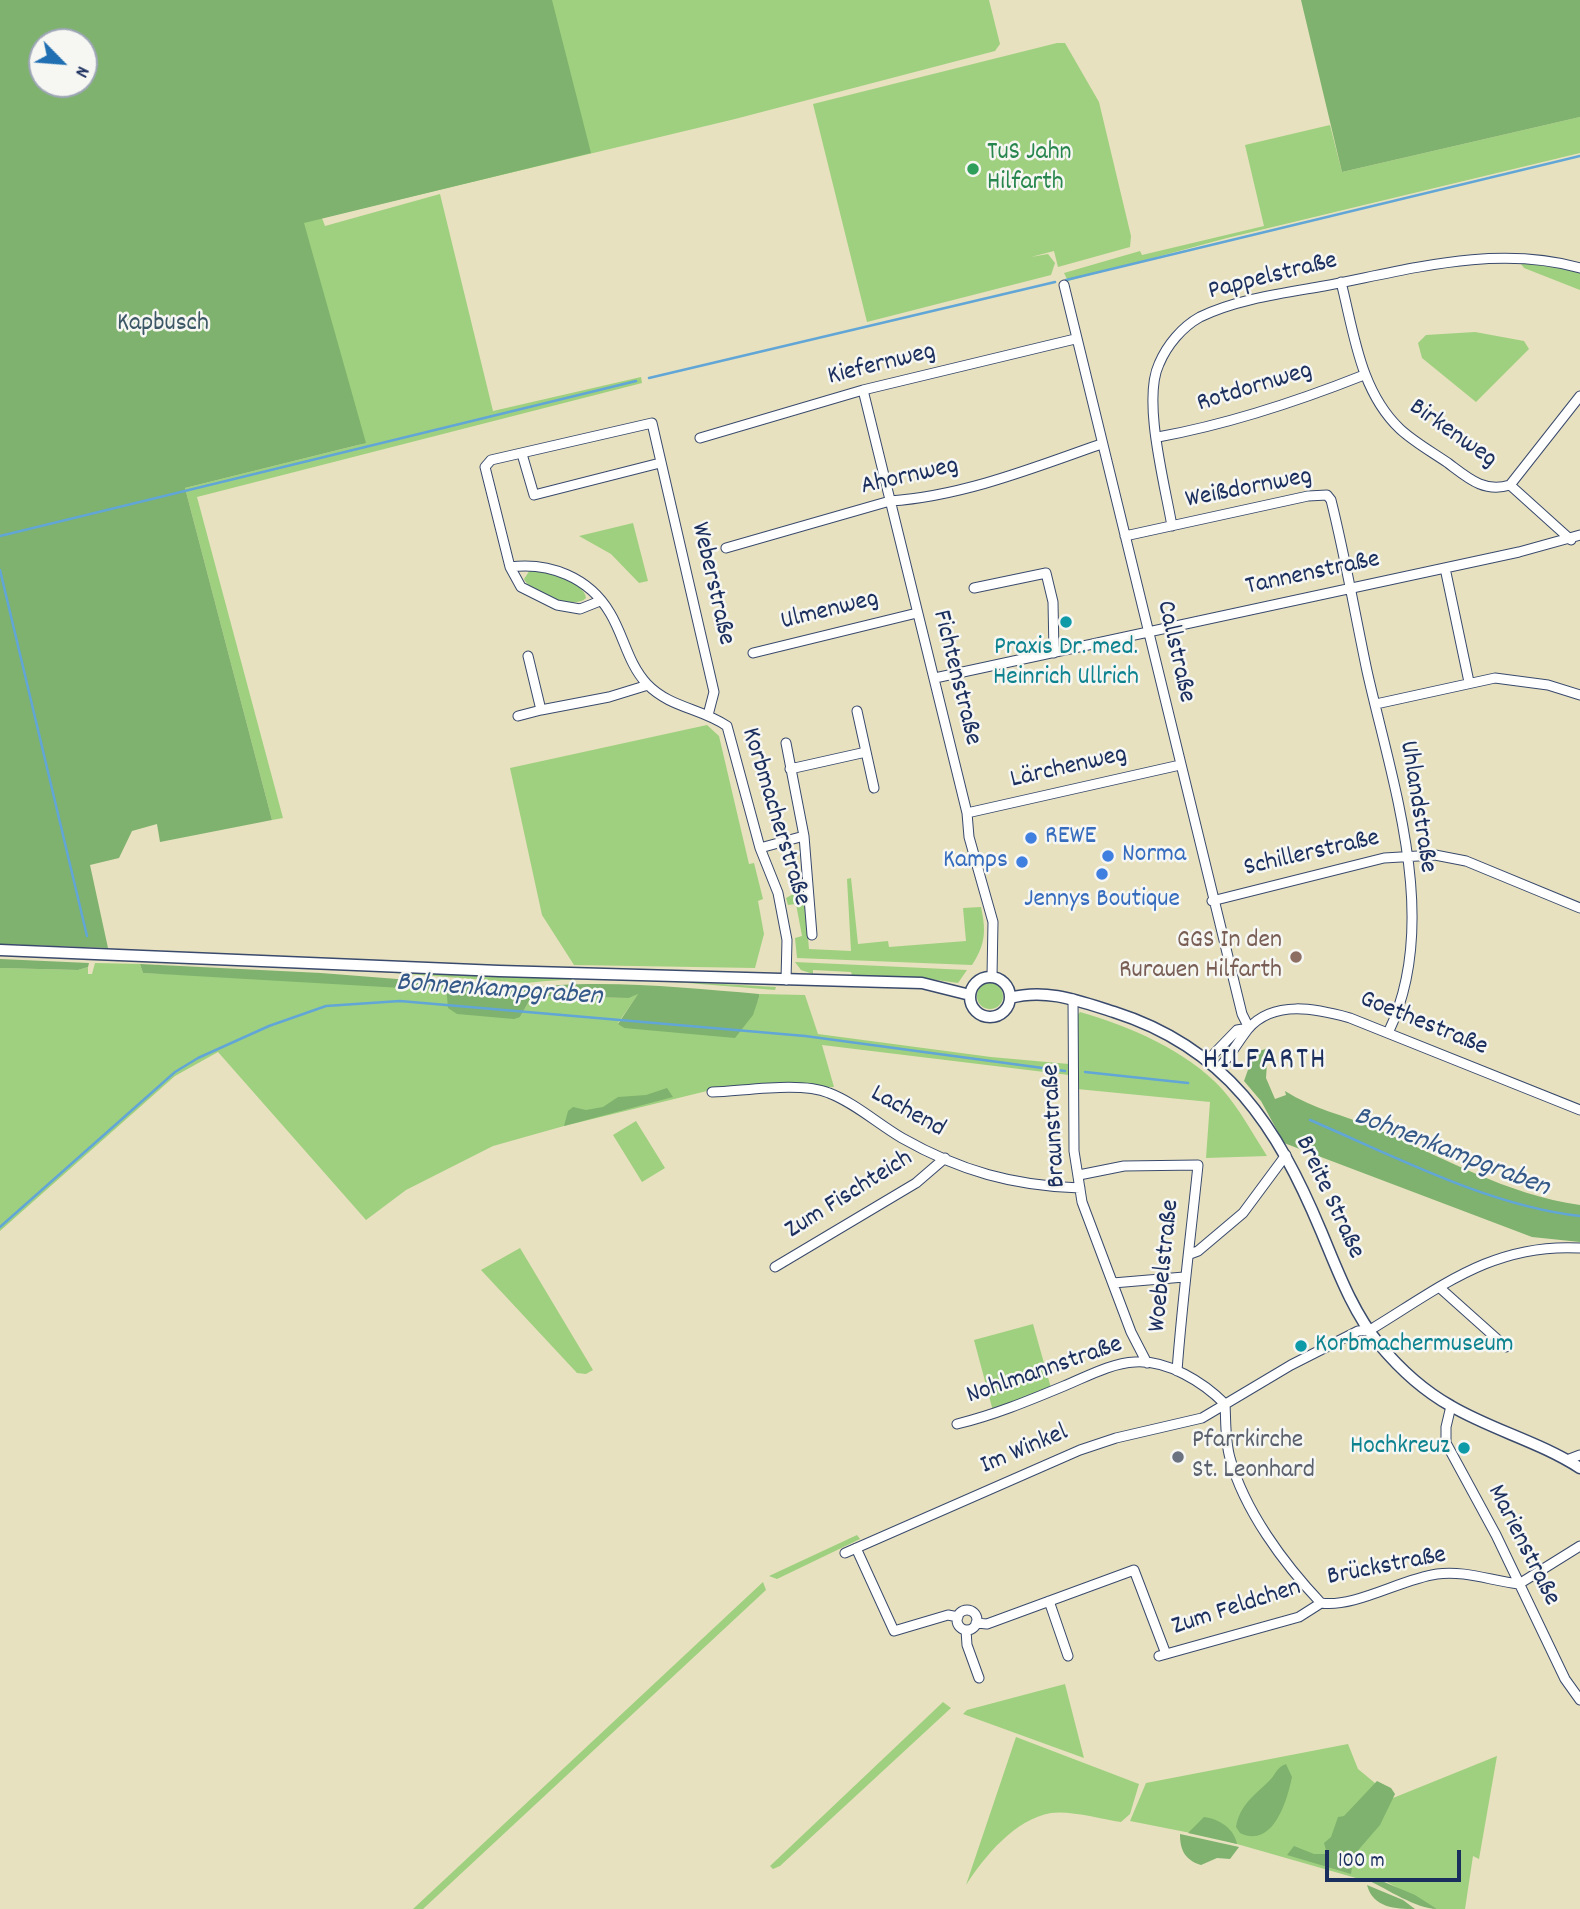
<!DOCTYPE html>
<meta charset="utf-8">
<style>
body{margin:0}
#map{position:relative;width:1580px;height:1909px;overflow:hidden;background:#e7e1bf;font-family:Dekko,sans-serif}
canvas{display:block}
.north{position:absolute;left:28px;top:28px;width:70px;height:70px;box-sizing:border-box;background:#f6f6f2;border:2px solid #9ea6b7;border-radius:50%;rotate:115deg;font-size:19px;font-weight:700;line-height:28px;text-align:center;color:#1b2f5e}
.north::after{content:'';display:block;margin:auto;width:24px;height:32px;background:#1f6fb2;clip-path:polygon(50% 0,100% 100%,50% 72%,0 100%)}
.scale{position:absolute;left:1325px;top:1850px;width:136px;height:32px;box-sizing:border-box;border:4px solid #1b2f5e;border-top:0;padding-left:9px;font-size:21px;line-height:24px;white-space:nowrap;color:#1b2f5e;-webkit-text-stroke:5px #f6f6f2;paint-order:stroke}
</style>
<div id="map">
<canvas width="1580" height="1909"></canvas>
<div class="north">N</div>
<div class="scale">100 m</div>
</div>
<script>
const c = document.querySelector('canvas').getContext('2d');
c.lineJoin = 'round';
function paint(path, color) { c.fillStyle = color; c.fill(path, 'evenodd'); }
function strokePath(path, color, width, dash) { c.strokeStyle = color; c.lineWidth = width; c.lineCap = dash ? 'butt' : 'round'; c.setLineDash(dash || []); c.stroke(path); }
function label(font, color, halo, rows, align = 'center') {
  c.font = font + ' Dekko,sans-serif'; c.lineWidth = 5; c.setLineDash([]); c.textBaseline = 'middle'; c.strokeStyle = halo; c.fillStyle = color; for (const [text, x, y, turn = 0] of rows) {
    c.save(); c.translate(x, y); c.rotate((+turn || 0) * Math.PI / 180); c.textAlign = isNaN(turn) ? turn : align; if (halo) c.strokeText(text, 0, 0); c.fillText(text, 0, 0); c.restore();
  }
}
const green = new Path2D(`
 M0,0h989l11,44 -5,7 -260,68 -413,99 3,8 115,-32 53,217 148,-34 1,6 -445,114 86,321 -11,2 -87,-332 181,-45 -139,29zM42,42h42v42h-42z
 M1057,43h8l34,59 32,134 -1,11 -72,20 -4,-16 -23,6 17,-3 7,9 -4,12 -184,47 -54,-218z
 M1580,117v36l-353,85 -159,43 -4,-8 76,-22 2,4 122,-29 -19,-81 85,-20 12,47z
 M1523,262l57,10v18l-56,-22 -3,-4z
 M1475,332l49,9 5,8 -53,53 -54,-44 -4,-15 8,-8z
 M633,523l15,58 -9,2 -28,-29 -32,-18z
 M530,570c15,0 55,12 56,28 -12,13 -57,-6 -62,-19z
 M707,725l12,11 30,128 5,-1 9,36 -5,2 6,33 -9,34 -181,-3 -32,-50 -32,-147z
 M851,878l7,66 30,-3 1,6 77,-6 -3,-33 18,-1c5,23 5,37 -9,58l-175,-7 -2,-20 7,-2 -6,-32 -8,1 -2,-7 9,-5 1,8 9,4 4,44 42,2 -4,-72z
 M795,962l172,8 -9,13 -35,-5 -71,-3 -1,-3 -38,-2v4l-12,-4z
 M95,963l45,1 3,9 303,12 74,32 12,-21 97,2 10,-5 -21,30 6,5 134,-27 1,-7 46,1 13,39 173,23 78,7v11l-247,-30 12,42 -123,3 -147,36 -71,20 -87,44 -40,30 -148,-168 -43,24 -175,155v-263l78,2 10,-3v7h4z
 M344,966c144,10 288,12 432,21l-1,3c-81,-6 -168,-17 -249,-7l-171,-13z
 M977 996a13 13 0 1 1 26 0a13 13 0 1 1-26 0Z
 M1080,1012c49,14 106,38 142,77 17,19 31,45 45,67l-61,2 4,-56 -133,-13 -1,-72z
 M636,1121l29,47 -23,14 -29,-47z
 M520,1248l73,122 -7,4 -9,-1 -96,-103z
 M1033,1324l18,64 -58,23 -19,-71z
 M857,1535l3,4 -83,40 -8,-3z
 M763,1582l3,8 -343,319h-10z
 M1065,1684l19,74 -121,-44 4,-4z
 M943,1702l8,6 -171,158 -7,3 -3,-3z
 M1016,1737l123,47 -9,30 -9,8c-19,-3 -52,-12 -70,-9 -36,6 -66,43 -85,72z
 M1348,1744l10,25 35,29 104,-42 -18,103 -6,-3 -8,53h-28l-54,-29 -27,-2 -140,-40 -86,-17 16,-38z`);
const forest = new Path2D(`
 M0,0h552l39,153 -287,70 62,220 -181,45 87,332 -112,22 -3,-18 -25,7 -13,27 -29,7 18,83 -108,-4zM42,42h42v42h-42z
 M1301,0h279v117l-238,55z
 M0,959l89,4 -1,4 -10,3 -78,-2z
 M140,964l181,9 203,16c70,-11 163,-1 235,5v3l-6,18 -18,23 -111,-10 -6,-4 20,-30 -9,4 -97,-2 -12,21 -6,2 -57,-5 -9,-6 -2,-23 -10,5 -293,-17z
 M1268,1048l-2,30 9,21 11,-4 -1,-4c28,18 59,24 89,37 67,28 133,67 206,77v37l-48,-5 -248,-94 -23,-42 -17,-20 10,-28z
 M667,1088l6,9 -109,29 4,-15 5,-4 13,3 17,-3 15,-10 28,-2z
 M1286,1764l6,13c-5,24 -19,72 -52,56l-4,-6c4,-23 19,-32 34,-47 6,-6 6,-12 16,-16z
 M1377,1781l14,7 4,6 -15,31 -26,30 -3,19 -64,-19 7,-9 20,8h13l-3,-11 7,-6 7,-20 6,-1z
 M1204,1817c15,2 30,11 33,27l-49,-11z
 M1180,1834l59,13 -9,12 -13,-1 -16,7c-16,-5 -21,-15 -21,-31z
 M1377,1879l38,16 22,14c-21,0 -49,-20 -70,-29z
 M1367,1885l36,15 12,9c-19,0 -42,-1 -48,-24z`);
const stream = new Path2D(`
 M1066,280l514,-124
 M649,378l406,-96
 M0,536l636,-155
 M0,570l87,366
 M1085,1072l103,11
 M1310,1120c84,36 179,86 270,96
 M0,1227l175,-155 23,-14 71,-32 57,-20 74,-5 405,35 260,35`);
const minor = new Path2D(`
 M1341,282c13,51 19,109 59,147 14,13 32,23 48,34 20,15 36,30 62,22l61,55
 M1064,285l178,729 7,14
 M863,390l104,423 2,24 24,85 -1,54
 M1158,437c72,-13 138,-35 206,-62
 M700,438l163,-48 212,-51
 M522,454l12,41 126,-32
 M1510,485l70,-89
 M1172,526c-7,-41 -30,-126 -13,-162 8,-19 23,-37 41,-47 37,-18 84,-24 124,-31 84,-16 171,-42 256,-18
 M1125,536l183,-40 19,-1 4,5c14,56 24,114 36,171 25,112 75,252 21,362
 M726,548l164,-47c73,-5 143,-33 211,-57
 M510,567l11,20 36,18 23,4 20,-8
 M1445,568l24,114
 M974,588l72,-15 7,29 1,51
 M753,653l164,-40
 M528,656l13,54 68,-13 39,-12
 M935,678l584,-126 61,-17
 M1376,704l119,-26 53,7 32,10
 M857,711l17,77
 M708,715l6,-23 -62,-269 -161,37 -6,7 25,100c39,-5 79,10 100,46 14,23 18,51 37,71 23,24 54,24 80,42l33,122 18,45 9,47 -1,40
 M518,716l23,-6
 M790,769l76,-17
 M967,813l213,-48
 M804,836l8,99
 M760,848l44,-12 -18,-93
 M1212,901l172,-43 51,-3 31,6 114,47
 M1073,999l1,152 8,51 49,130 16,31
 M1208,1060l29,-30 12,-2
 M1219,1068c11,-12 19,-26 29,-39 26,-30 69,-20 102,-11l230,92
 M712,1092c32,-1 89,-11 117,1 26,10 49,31 73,45 58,33 112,48 178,50
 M1079,1175l45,-9 74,-1c-7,69 -16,137 -21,206
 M1190,1254l8,-3 45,-38 43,-58
 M775,1267l141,-84 29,-25
 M1113,1283l71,-6
 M1440,1288l66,59
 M1225,1404c1,17 0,37 5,54 14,52 54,106 91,145 34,5 80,-24 116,-29 27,-4 55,7 82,10l61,-38
 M1451,1406l-5,21v16l50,92 69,144 15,21
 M957,1424c37,-9 71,-23 107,-38 22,-9 47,-23 71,-24 33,-2 68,20 90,42
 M1567,1460l13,-5
 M856,1548l38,83 54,-16 10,2
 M845,1553l235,-103 36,-12 86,-20 89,-53 67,-34 12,-1c71,-43 123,-87 210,-82
 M1049,1601l19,55
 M957 1620a10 10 0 1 1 20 0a10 10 0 1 1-20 0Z
 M976,1623l11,1 147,-54 32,84
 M966,1630l1,15 12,33
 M1159,1656l140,-39 22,-14`);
const major = new Path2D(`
 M0,950l499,21 423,12 48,12
 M970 997a20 20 0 1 1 40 0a20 20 0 1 1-40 0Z
 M1010,998c36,-10 69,3 104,14 113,36 163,114 207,219 16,38 31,80 58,113 20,24 45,47 72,62 41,24 89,36 129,62`);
const markers = [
 [973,169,7,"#2e9e5b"],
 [1066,622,7,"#0f9aa8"],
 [1031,838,7,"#3f7fe0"],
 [1108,856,7,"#3f7fe0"],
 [1022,862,7,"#3f7fe0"],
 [1102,874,7,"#3f7fe0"],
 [1296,957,7,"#8d6e63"],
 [1301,1346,7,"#0f9aa8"],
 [1464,1448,7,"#0f9aa8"],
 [1178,1457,7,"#6b7280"]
];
const leisureNames = [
 ["TuS Jahn",987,154],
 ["Hilfarth",987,184]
];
const streetNames = [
 ["Pappelstraße",1273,278,-14],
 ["Kiefernweg",882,366,-14],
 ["Rotdornweg",1255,389,-17],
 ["Birkenweg",1452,435,35],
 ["Ahornweg",910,478,-13],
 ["Weißdornweg",1249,490,-11],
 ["Tannenstraße",1313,575,-12],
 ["Weberstraße",711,584,77],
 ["Ulmenweg",830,612,-14],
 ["Callstraße",1174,652,77],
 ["Fichtenstraße",955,678,76],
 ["Lärchenweg",1069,769,-13],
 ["Uhlandstraße",1416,807,81],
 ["Korbmacherstraße",774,817,73],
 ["Schillerstraße",1312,855,-13],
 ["Goethestraße",1423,1025,22],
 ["Lachend",907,1113,29],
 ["Braunstraße",1056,1126,-93],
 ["Zum Fischteich",850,1196,-32],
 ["Breite Straße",1328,1198,65],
 ["Woebelstraße",1166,1266,-84],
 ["Nohlmannstraße",1045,1372,-19],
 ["Im Winkel",1025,1451,-23],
 ["Marienstraße",1522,1546,63],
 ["Brückstraße",1387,1568,-11],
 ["Zum Feldchen",1237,1609,-18]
];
const parkNames = [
 ["Kapbusch",163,325]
];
const cultureNames = [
 ["Praxis Dr. med.",1066,649],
 ["Heinrich Ullrich",1066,679],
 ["Korbmachermuseum",1315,1346,"left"],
 ["Hochkreuz",1450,1448,"right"]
];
const shopNames = [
 ["REWE",1045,838],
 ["Norma",1122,856],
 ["Kamps",1008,862,"right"],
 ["Jennys Boutique",1102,901,"center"]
];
const educationNames = [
 ["GGS In den",1282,942],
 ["Rurauen Hilfarth",1282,972]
];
const worshipNames = [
 ["Pfarrkirche",1192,1442],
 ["St. Leonhard",1192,1472]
];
const waterNames = [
 ["Bohnenkampgraben",499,992,4],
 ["Bohnenkampgraben",1451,1154,21]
];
const quarterNames = [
 ["HILFARTH",1265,1063]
];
paint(green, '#9fd07f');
paint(forest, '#7fb26e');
strokePath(stream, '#61a6d6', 2.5);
strokePath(minor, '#3a4a6d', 11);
strokePath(major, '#3a4a6d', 13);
strokePath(minor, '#fff', 9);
strokePath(major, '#fff', 10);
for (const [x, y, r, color] of markers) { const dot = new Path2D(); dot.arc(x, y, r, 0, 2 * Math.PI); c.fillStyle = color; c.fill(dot); strokePath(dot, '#f6f6f2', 2.5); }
label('26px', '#27864d', '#f6f6f2', leisureNames, 'left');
label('26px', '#1b2f5e', '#f6f6f2', streetNames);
label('26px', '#3c5766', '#f6f6f2', parkNames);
label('26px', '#0d838f', '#f6f6f2', cultureNames);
label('26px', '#366cbe', '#f6f6f2', shopNames, 'left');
label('26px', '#785e54', '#f6f6f2', educationNames, 'right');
label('26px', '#5b616d', '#f6f6f2', worshipNames, 'left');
label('italic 28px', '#345988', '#f6f6f2', waterNames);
c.letterSpacing = '2px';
label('30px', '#1b2f5e', '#f6f6f2', quarterNames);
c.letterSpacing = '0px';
</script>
